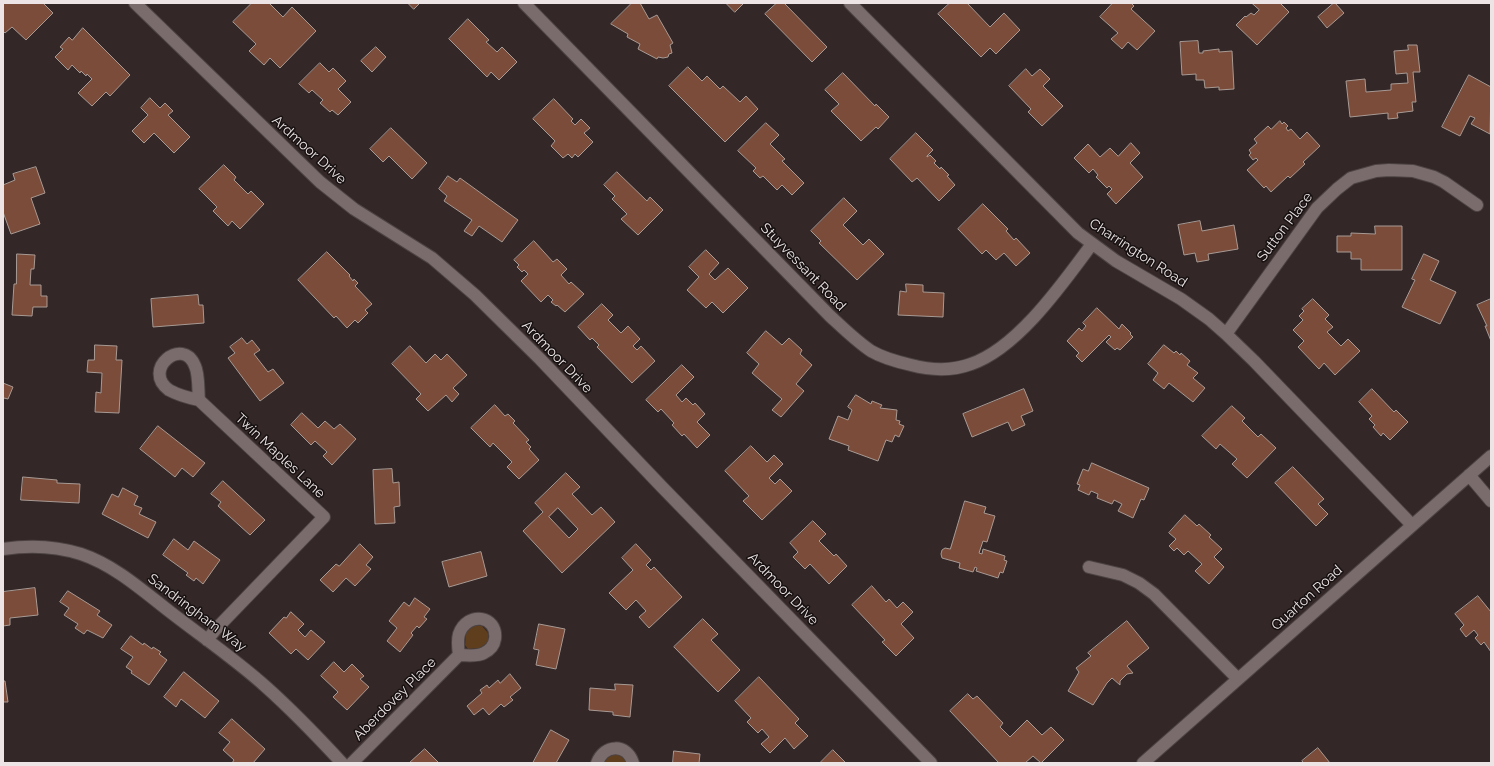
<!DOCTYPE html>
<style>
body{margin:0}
#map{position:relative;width:1494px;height:766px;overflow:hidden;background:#332727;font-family:Raleway,sans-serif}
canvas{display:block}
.frame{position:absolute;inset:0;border:4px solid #ede5e5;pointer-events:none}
</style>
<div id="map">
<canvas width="1494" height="766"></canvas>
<div class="frame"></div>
</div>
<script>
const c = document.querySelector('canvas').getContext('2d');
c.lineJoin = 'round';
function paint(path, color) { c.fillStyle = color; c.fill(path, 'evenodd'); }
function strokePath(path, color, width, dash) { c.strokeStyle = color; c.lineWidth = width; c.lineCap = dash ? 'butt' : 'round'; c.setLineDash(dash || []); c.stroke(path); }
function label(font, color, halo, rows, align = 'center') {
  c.font = font + ' Raleway,sans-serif'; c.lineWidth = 3; c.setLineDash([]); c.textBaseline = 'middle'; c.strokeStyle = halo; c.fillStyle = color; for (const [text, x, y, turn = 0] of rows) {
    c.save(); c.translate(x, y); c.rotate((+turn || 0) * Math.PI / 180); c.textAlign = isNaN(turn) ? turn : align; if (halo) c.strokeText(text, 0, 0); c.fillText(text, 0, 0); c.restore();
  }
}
const green = new Path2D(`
 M477,625l5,1 6,7v9l-8,6 -12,1 -3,-4 1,-13 6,-6z
 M611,754l11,1 6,8h-24v-2z`);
const building = new Path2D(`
 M3,3h40l10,10 -27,27 -14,-13 -7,6 -2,-2z
 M252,3h17l14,14 9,-10 24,24 -36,37 -10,-10 -6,7 -15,-14 7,-7 -23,-22z
 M408,3h12l-6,6z
 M632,3h8l9,16 8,-4 16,28 -3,2 2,8 -3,1 -1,3 -5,1 -5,-1 -1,2 -19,-10 2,-5 -13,-7 1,-3 -17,-10z
 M726,3h18l-9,9z
 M777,3h7l43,44 -15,15 -47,-48z
 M950,3h17l23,24 14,-14 16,17 -24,24 -6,-6 -9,9 -43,-43z
 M1113,3h18l3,3 -3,3 24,22 -18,19 -9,-8 -6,7 -11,-10 7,-6 -18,-16z
 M1252,3h28l9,9 -32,33 -21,-20 9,-9 1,1 5,-4 3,2 5,-5z
 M1334,3h1l9,10 -17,15 -9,-11z
 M468,19l21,21 -3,2 11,10 5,-5 15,15 -18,18 -8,-8 -4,5 -38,-38z
 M83,28l47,47 -20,21 -4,-4 -14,14 -14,-13 14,-14 -5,-5 -1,2 -5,-5 -1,2 -8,-8 -4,5 -13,-13 8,-8 -3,-2 9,-10 3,3z
 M1198,41l1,12h4v-2l16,-2v3l13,-1 2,38 -15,1v-3l-14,1 -1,-8h-8v-6l-14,1 -2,-33z
 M1408,45h9l3,27h-7l3,30h-4l1,9 -16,2 1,5 -10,1v-6l-38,4 -4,-36 19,-2 1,13 25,-2v-6l17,-1 -1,-10 -11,1 -2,-23 14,-1z
 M376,47l10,10 -14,15 -11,-11z
 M320,63l9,9 4,-4 13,13 -8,8 13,13 -13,13 -6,-5 -2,2 -10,-9 3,-3 -11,-10 -3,3 -10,-9z
 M688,67l14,14 5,-5 13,13 3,-3 17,16 6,-6 12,13 -33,33 -56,-56z
 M1026,69l6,7 8,-7 10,10 -7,7 20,20 -21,20 -14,-14 3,-3 -22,-23z
 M843,73l32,33 1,-2 13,13 -11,12 -2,-2 -15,14 -30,-30 8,-7 -14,-14z
 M1469,75l22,12 -1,47 -19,-10 4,-6 -5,-2 -10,20 -18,-9z
 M150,98l10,10 5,-5 8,8 -5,4 22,22 -16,16 -20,-20 -10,10 -12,-12 16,-16 -7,-7z
 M554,99l19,20 -2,2 4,4 6,-6 9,9 -6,5 9,9 -15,15 -3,-3 -3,4 -4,-4 -5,4 -12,-12 4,-5 -22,-22z
 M1280,121l2,3 2,-2 4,4 -2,2 2,3 3,-2 9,10 7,-7 13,14 -17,16 2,2 -15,14 -2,-2 -17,16 -5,-6 -2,2 -17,-18 11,-10 -2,-2 -3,2 -4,-5 2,-2 -2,-3 8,-7 -3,-4 14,-13 3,3z
 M766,123l13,12 -9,9 15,15 -3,2 22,22 -12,12 -10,-10 -5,5 -14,-14 -3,2 -7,-7 3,-3 -18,-17z
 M391,128l36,35 -15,16 -23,-23 -6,6 -13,-13z
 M916,133l17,17 -6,6v1l3,-2 6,6 -2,2 6,6 1,-2 8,8 -2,1 8,9 -16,16 -22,-23 -5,4 -22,-23z
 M1131,143l9,10 -10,10 13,14 -27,27 -9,-10 5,-5 -3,-3 -2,2 -11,-11 2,-2 -5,-6 -4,4 -15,-15 14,-14 12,13 10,-9 8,8z
 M224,165l12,12 -2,3 14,14 3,-3 13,13 -24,25 -8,-8 -4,5 -15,-15 4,-4 -18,-18z
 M36,167l9,26 -14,5 9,26 -29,10 -8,-22v-27l12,-5 -2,-6z
 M617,172l30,29 3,-4 13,13 -25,25 -17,-16 6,-5 -15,-15 3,-3 -11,-11z
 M448,176l9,6 3,-4 58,42 -16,22 -23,-16 -7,10 -8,-5 8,-11 -28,-19 3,-5 -8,-7z
 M844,198l13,13 -14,14 20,20 6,-6 15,15 -27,26 -38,-37 2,-2 -10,-10z
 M983,204l25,25 -2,2 8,9 2,-2 14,15 -14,13 -12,-13 -8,7 -10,-10 -4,4 -24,-25z
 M1200,221l2,10 32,-6 4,24 -30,5 1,6 -12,2 -2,-9 -11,2 -6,-30z
 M1375,226h27v44h-41v-11h-10v-7h-14v-16h14v-3l24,1z
 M534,241l19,21 4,-3 10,10 -6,6 8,9 2,-2 13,12 -19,18 -8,-7 -1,1 -5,-4 2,-2 -5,-5 -7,7 -20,-21 7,-7 -4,-4 -2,2 -5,-5 2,-2 -5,-5z
 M706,250l13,13 -10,11 6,6 13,-12 20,20 -25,25 -11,-11 -6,6 -19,-18 12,-13 -10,-10z
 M327,252l23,23 -1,1 4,5 1,-2 4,4 -3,3 17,18 -7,6 3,3 -10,10 -3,-3 -8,8 -11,-12 -2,2 -36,-38z
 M17,254l18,1 -1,14h-3l-1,16h11v11h6v11h-14l-1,9 -20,-1 2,-31h2z
 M1424,254l15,7 -9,19 26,12 -16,32 -38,-17 13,-27 -3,-1z
 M906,284l17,1v7l21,1 -1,24 -45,-2 2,-24 6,1z
 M198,295l1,10h4l1,18 -51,4 -2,-28z
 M1313,299l16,16 -4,4 8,8 -6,5 14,14 7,-7 12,12 -25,24 -11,-12 -5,6 -21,-22 6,-6 -11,-11 10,-10 -4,-4 5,-5 -2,-2z
 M1491,299v42l-6,-15h2l-10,-21z
 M602,304l11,11 -5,5 13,13 7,-7 12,13 -7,7 4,4 4,-4 14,15 -23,22 -35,-36 2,-2 -7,-7 -2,2 -12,-13z
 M1097,308l22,21 3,-5 9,9 -1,1 3,3 -13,13 -3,-2 -2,2 -9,-8 5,-5 -2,-2 -27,27 -6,-6 3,-3 -12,-12 12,-13 3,3 4,-5 -3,-3z
 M766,331l16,14 7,-7 13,12 -2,4 12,11 -16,19 8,7 -23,26 -9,-7 10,-11 -30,-26 7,-9 -12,-11z
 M242,338l5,6 5,-4 8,10 -6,4 14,18 5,-3 11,14 -24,18 -32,-43 7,-5 -5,-6z
 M95,345l22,1 -1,14h6l-3,53 -24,-1 1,-20 5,1 1,-20 -15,-1 1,-12h6z
 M1164,345l10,8 2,-2 4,4 1,-2 9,8 -3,4 11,8 -5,5 12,10 -12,14 -24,-19 -5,6 -11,-9 5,-7 -10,-9z
 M410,346l16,17 9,-9 6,6 6,-6 20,21 -14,13 6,6 -7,8 -6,-7 -18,16 -12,-12 5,-5 -29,-30z
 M682,365l12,12 -18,18 6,7 4,-4 7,7 2,-2 10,11 -8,8 13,13 -13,13 -13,-14 -2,2 -10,-11 2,-2 -13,-14 -3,3 -12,-12z
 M3,383l10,4 -5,12 -4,-1 -1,2z
 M1024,389l9,22 -12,5 4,9 -13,6 -4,-9 -36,15 -9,-23z
 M1372,389l22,23 2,-2 12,12 -18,18 -7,-7 -2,3 -8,-9 2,-2 -6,-6 3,-3 -13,-14z
 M856,395l15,9 1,-3 10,4 -2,3 17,2 -1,10 4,1 -1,3 5,2 -5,11 -4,-2 -3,7 -6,-2 -8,21 -30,-11 1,-4 -20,-7 9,-23 10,4 4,-10 -4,-3z
 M495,405l10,11 3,-2 7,7 -2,2 16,17 -3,2 5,5 -2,2 10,11 -20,19 -12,-12 5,-5 -19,-19 -3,4 -19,-19z
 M1232,406l13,12 -3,3 16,16 3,-3 15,14 -29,30 -15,-14 5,-5 -17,-15 -4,5 -14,-13z
 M302,413l16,15 7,-7 9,8 6,-5 16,15 -24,26 -9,-9 4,-4 -12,-11 -4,4 -20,-20z
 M158,426l47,37 -12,14 -11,-9 -7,9 -35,-28z
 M751,446l16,16 7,-7 9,9 -14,14 6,6 5,-5 12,12 -30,29 -19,-19 6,-5 -24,-25z
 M1092,463l57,25 -5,12 -3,-1 -8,19 -15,-7 4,-7 -8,-4 -2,4 -15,-6 1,-4 -7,-3 -2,4 -11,-5 2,-5 -3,-1 6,-15 5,2z
 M1293,467l31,32 -6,5 10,10 -12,12 -41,-43z
 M392,469l1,14 6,-1 1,24 -6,1 1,16 -20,1 -2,-54z
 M566,473l14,14 -8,7 20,21 9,-8 14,15 -53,51 -39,-42 20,-19 -8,-9zM558,508l20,21 -9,9 -20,-21z
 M23,477l34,3v3l23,1 -1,19 -58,-3z
 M223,481l42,39 -15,15 -32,-29 3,-4 -10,-8z
 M123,488l15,8 -4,9 8,3 -3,6 17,8 -8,16 -46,-24 10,-20 6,3z
 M965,501l21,6 -2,6 11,3 -8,26 -4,-1 -4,12 3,1 1,-5 22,7 -1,4 3,1 -4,12 -3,-1 -2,6 -22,-7 1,-3 -2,-1 -2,5 -14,-4 1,-5 -18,-5 -1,-4 1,-4 3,-2 5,1z
 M1185,515l12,11 2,-2 12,11 -2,2 13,12 -8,8 10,10 -15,17 -14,-13 7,-7 -14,-13 -4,4 -7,-7 -3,3 -5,-5 7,-7 -7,-6z
 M813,521l13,13 -7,7 15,15 2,-2 11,12 -18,18 -19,-20 -5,5 -12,-12 5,-5 -8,-9z
 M174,539l14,11 6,-9 26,19 -17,24 -7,-6 -2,3 -8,-6 2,-2 -25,-18z
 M360,544l13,13 -7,8 5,4 -16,17 -9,-8 -13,14 -13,-12 16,-16 3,2z
 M636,544l15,16 -5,5 5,5 3,-3 28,30 -33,31 -10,-11 7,-6 -10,-11 -10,10 -17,-17 24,-23 -11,-12z
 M481,552l6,24 -38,11 -7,-25z
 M872,586l14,16 3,-3 8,9 6,-6 10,10 -12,12 13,14 -18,18 -14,-14 3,-2 -33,-35z
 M35,588l3,27 -28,3v7l-7,1v-34z
 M68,591l32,20 -3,4 15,10 -9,13 -16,-8 -3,4 -9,-6 3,-4 -14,-9 5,-7 -9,-6z
 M1478,596l13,16v40l-7,-10 -3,3 -6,-7 3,-3 -4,-5 -8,7 -6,-8 4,-4 -9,-11z
 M415,598l15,11 -6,8 3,2 -8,9 -2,-2 -6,7 2,2 -13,17 -13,-11 10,-13 -8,-7 15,-19 5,4z
 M291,612l13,12 -6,6 7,7 6,-7 14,12 -17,18 -12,-11 -5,5 -22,-21 15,-16 2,1z
 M703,619l15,15 -7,6 29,30 -22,22 -44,-45z
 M1127,621l22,27 -22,18 6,7 -6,1 -7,7v4l-8,-7 -5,5 -14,22 -25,-14 11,-19 -3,-4 15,-12 -3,-3z
 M539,624l26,5 -9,40 -20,-4 3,-15 -5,-1z
 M131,636l12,9 1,-2 8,6 1,-2 8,5 -2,2 8,6 -18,25 -18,-12 1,-2 -6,-4 7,-10 -12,-8z
 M334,662l10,10 8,-8 12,12 -4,3 9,8 -22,23 -14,-13 5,-5 -17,-16z
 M184,672l35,29 -14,17 -24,-19 -5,8 -12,-10z
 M510,674l11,14 -11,9 3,3 -9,7 -3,-3 -12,11 -6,-7 -9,7 -7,-9 15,-13 -2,-3 7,-5 2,3 9,-8 2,3z
 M759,677l40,42 -4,4 13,13 -14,13 -9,-11 -15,15 -9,-9 8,-7 -7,-8 -4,4 -11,-11 4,-4 -16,-17z
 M3,681h2l3,21h-5z
 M615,684l18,1 -3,32 -17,-2v-3l-24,-2 1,-22 25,2z
 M968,694l5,5 4,-3 26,27 -3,4 10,10 17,-17 15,15 9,-8 13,13 -23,23 -8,-7 -8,7h-26l-49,-52z
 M232,719l33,30 -12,14h-21l2,-3 -11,-10 7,-8 -11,-9z
 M551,730l18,10 -13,23h-23z
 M1318,748l12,15h-26l-2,-2z
 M425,749l14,14h-30l11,-10z
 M833,750l13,13h-26z
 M674,751l26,3 -1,9h-26z`);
const minor = new Path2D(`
 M135,3l185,179 34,27 78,49 43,37 65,64 122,128 269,276
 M524,3l306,313c13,12 26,25 41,35 12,7 27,11 40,14 19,5 41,6 60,-1 47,-16 92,-81 121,-120
 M850,3l228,230 38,28 65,38 28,20 17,15 28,27 158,164
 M1226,334l91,-126 20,-19 14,-11 25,-7 13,-1 24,1 21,6 10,5 33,23
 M199,400c-10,-2 -21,-5 -30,-10 -28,-20 14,-55 26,-24 4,8 3,24 4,34l125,117 -108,112 -9,11
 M1469,475l22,26
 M3,549c26,-4 53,-3 78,5 33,11 61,36 88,57 32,25 66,48 96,75 27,24 52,50 77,77
 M1089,567l34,8 16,8 15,11 84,85
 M352,763l107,-108c8,0 18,2 25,-2 6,-3 10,-7 11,-14 3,-24 -28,-28 -36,-5 -2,7 -1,14 0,21
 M597,763c7,-19 30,-20 36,0
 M1143,763l348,-307`);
const streetNames = [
 ["Ardmoor Drive",309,150,42],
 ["Sutton Place",1285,227,-53],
 ["Charrington Road",1138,253,33],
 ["Stuyvessant Road",803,267,46],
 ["Ardmoor Drive",557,357,46],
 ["Twin Maples Lane",280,456,43],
 ["Ardmoor Drive",783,589,46],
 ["Quarton Road",1307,598,-42],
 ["Sandringham Way",197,613,37],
 ["Aberdovey Place",395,699,-45]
];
paint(green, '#5e3e1c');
paint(building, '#7b4c3a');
strokePath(building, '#a89a94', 1);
strokePath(minor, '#4d4343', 14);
strokePath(minor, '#7a6c6c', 12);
label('14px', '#ede5e5', '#171111', streetNames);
</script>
